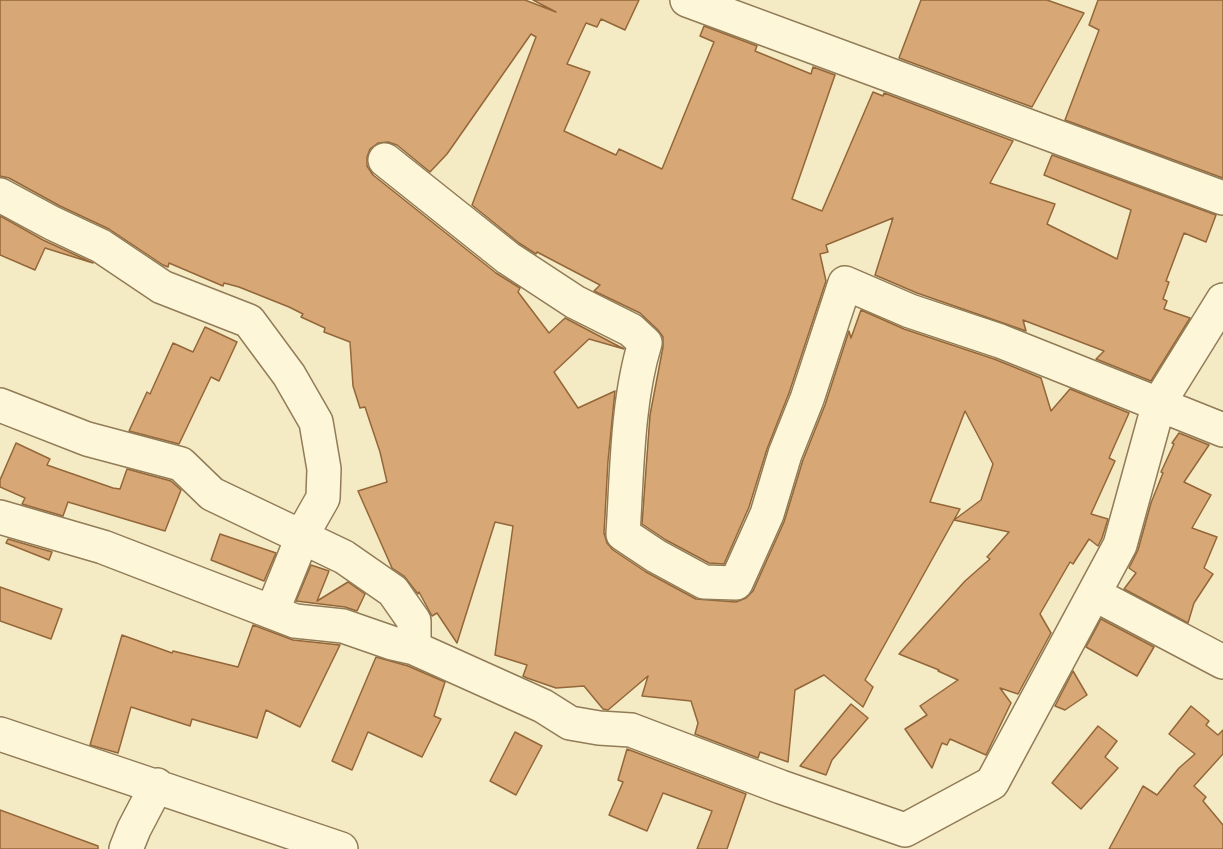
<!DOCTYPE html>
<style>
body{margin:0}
canvas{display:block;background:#f4ebc4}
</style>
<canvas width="1223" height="849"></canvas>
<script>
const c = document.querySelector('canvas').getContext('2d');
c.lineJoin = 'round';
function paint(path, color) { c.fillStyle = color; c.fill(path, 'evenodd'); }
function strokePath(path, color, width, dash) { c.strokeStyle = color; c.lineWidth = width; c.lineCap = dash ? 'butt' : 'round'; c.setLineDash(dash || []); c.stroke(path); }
const building = new Path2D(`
 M0,0h525l31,12 -23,-12h106l-14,30 -24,-11 -4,8 -11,-4 -19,41 23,8 -26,59 52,24 3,-6 43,20 52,-127 -14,-6 4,-10 53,20 -2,5 56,23 2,-7 22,8 -43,124 30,12 51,-119 10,4 1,-3 129,48 -23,42 65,21 -8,20 70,35 14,-49 -87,-35 8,-20 164,60 -10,27 -22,-9 -18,48 3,1 -6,17 4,2 -3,8 26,9 -39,63 -55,-22 8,-8 -81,-31 3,11 -109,-38 -42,-18 18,-57 -67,27 2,7 -8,2 6,27 -37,112 -22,56 -18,58 -25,57 -15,-1 -43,-23 -24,-16 8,-109 13,-68v-10l-5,-7 -18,-17 -46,-22 6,-6 -63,-33 -1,2 -17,-11 -47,-38 64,-168 -5,-3 -84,120 -17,18 -33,-27 -9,-3 -10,1 -8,6 -3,8v9l6,9 123,98 24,15 -2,4 31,41 16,-15 59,31 -35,-10 -35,33 24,36 37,-17 -7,70 -4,72 3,10 6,7 33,22 50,27 40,3 10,-4 7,-7 31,-69 19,-62 22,-55 24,-74 2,7 10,-28 43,19 90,30 47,19 10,33 19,-22 59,24 -20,45 6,3 -24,53 17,5 -6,19 -4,8 -9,-7 -16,25 -3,-2 -30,52 11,19 -33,61 -18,-6 11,15 -25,52 -36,-16 -3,6 -5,-2 -10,25 -27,-39 22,-14 -7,-9 38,-26 -20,-9 1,-1 -40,-16 66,-73 25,-22 -3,-2 22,-25 -55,-12 27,-20 12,-36 -28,-53 -35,91 30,7 -95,171 8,7 -10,20 -39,-32 -29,15 -7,72 -28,-10 -2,6 -63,-24 3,-11 -7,-22 -49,-5 6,-20 -40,34 -5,-1 -19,-23 -28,2 -29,-10 -4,-2 4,-11 -32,-10 18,-129 -18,-4 -38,121 -20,-30 -5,3 -13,-24 -1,2 -14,-18 -12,-8 -34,-77 29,-9 -7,-30 -15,-45 -5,1 -7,-22 -3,-44 -26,-10 1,-4 -24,-11 2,-3 -14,-7 -50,-20 -15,-4 -1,3 -54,-23 -1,4 -5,-2 -54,-36 -49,-23 -51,-28 -9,-2z
 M921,0h126l37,13 -52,94 -133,-49z
 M1098,0h125v178l-158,-58 34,-90 -10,-5z
 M0,216l43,24 50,23 -48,-15 -10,22 -35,-15z
 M205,327l32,15 -18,39 -8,-4 -32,67 -50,-13 18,-39 3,2 23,-51 20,9z
 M1179,433l30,12 -25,37 27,13 -19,33 25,9 -13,31 9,6 -19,29 -6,20 -64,-34 12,-16 -7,-5 9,-18 13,-47 12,-30 -2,-1 13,-28 -2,-1z
 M16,443l34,16 -3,6 66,23 7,1 7,-20 44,12 10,9 -16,41 -97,-29 -5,14 -41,-12 3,-6 -25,-11v-7z
 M220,534l56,19 -12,28 -53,-21z
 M8,539l44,13 -3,8 -43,-17z
 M311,565l18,6 -12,30 31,-19 17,12 -8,17 -12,-4 -49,-6z
 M0,587l62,22 -11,30 -51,-18z
 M1101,619l53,28 -17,29 -51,-29z
 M253,625l40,15 47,5 -40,82 -34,-17 -9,28 -65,-19 -2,7 -59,-19 -13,46 -28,-8 32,-110 50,18 1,-2 65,16z
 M376,657l32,9 37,16 -11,34 7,3 -19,38 -54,-25 -16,38 -20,-9z
 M1073,671l14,24 -22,15 -10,-4z
 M851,704l17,14 -36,42 -6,15 -26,-9z
 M1191,706l18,15 -3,4 12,10 5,-5v24l-29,32 12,11 -3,4 20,24v24h-114l34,-63 14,9 22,-27 16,-14 -26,-20z
 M1098,726l19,15 -12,16 13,11 -37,41 -29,-26z
 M515,732l27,14 -26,49 -26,-14z
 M627,749l119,45 -19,55h-30l15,-38 -49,-18 -16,38 -38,-16 14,-33 -5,-2z
 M0,810l98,36v3h-98z`);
const minor = new Path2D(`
 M687,0l536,198
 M385,160l123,98 67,44 56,28 14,13c-18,58 -18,130 -22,191l33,22 48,26 32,1 31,-69 18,-60 22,-55 38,-116 65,28 90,30 223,89
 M0,195l52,28 49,23 61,41 87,34 40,54 27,47 8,47 -1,29 -17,30 -34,84
 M0,405l87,34 94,25 31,30 132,63 49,34 21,30v27
 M0,517l103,30 192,74 48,5 49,17 22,5 129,58 27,17 29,5 32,2 150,57 124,43 87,-47 128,-238 39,-142 64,-103
 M1094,594l129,68
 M0,734l341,115
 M126,849l8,-20 23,-44`);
paint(building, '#d7a875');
strokePath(building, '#94673a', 1.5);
strokePath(minor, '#917c57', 36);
strokePath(minor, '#fdf6d9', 33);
</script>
